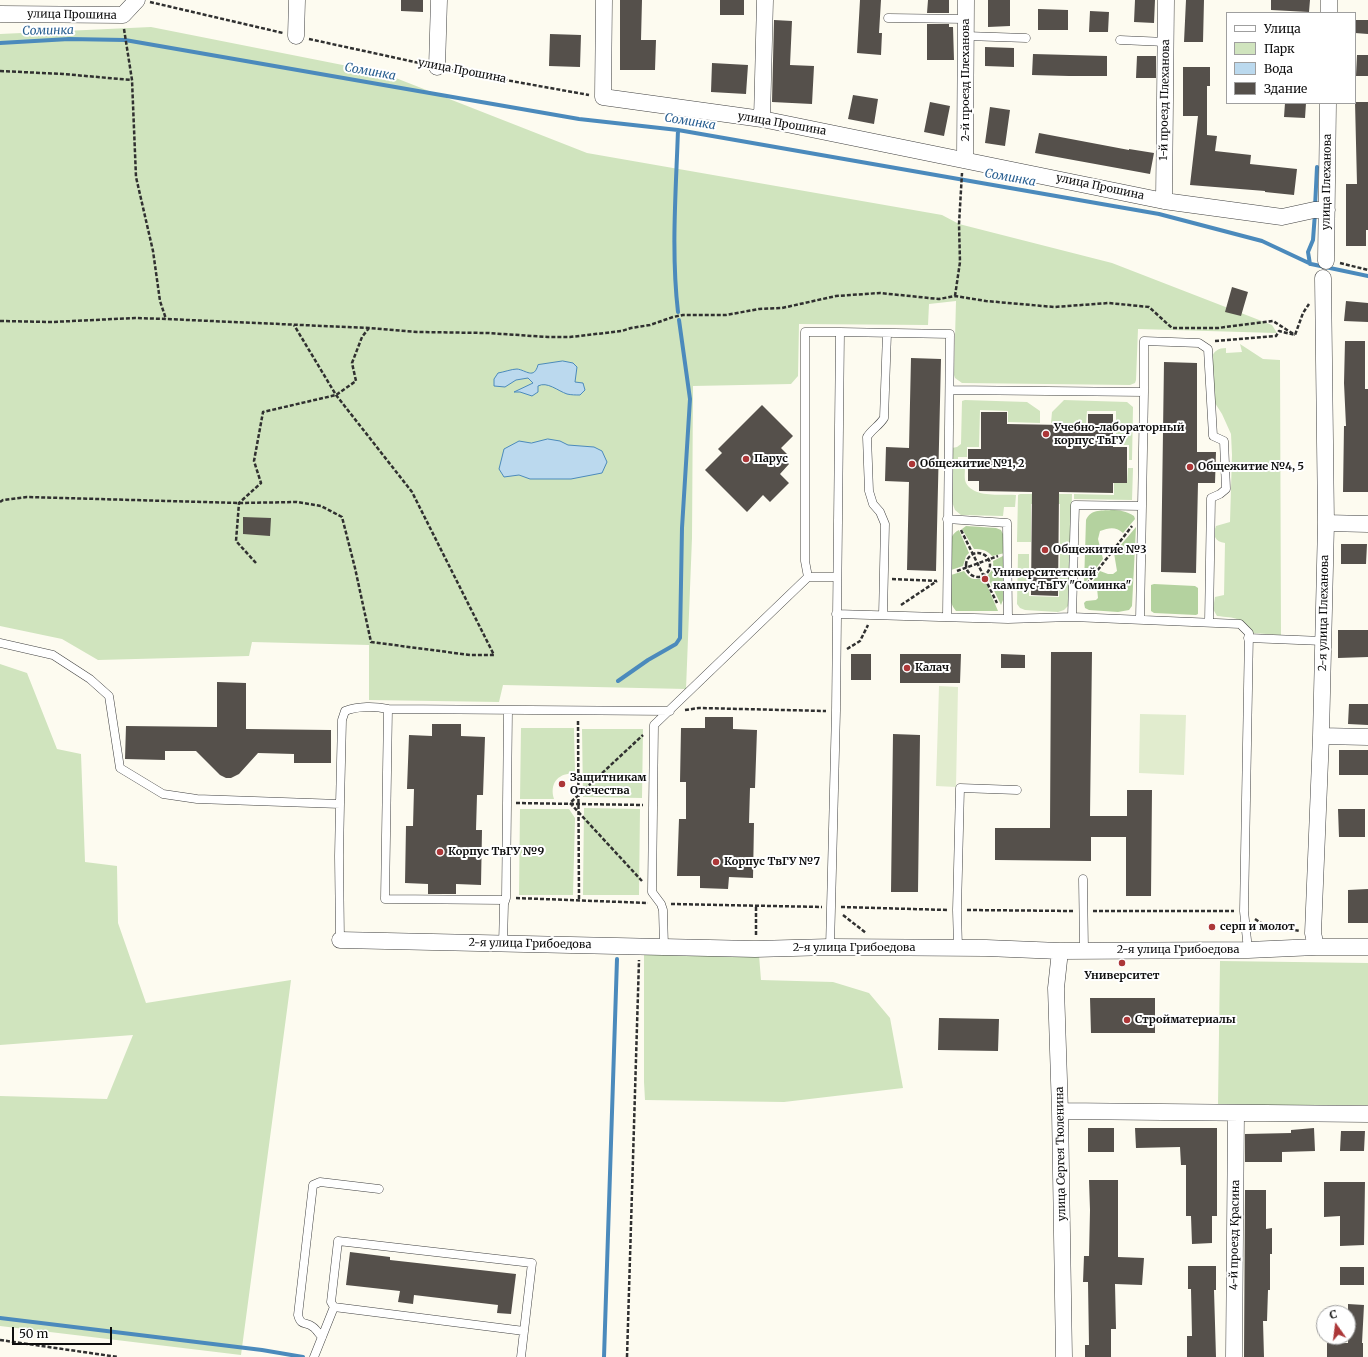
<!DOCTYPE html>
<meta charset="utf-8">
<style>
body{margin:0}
#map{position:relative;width:1368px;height:1357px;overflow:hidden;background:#fdfbf0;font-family:Merriweather,serif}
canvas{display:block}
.legend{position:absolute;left:1226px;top:12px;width:130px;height:92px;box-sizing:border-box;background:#fff;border:1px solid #9f9f9f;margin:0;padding:5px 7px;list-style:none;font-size:12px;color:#0e0e0e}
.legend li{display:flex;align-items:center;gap:8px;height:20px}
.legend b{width:20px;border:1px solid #9f9f9f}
.north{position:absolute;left:1316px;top:1305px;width:40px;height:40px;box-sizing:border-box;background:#fff;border:1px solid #9f9f9f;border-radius:50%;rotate:346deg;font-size:11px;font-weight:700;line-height:16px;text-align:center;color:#0e0e0e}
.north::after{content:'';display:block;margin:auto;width:14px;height:18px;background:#ac3738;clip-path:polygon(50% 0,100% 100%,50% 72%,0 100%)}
.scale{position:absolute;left:12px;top:1327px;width:100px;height:18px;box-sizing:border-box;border:2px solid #0e0e0e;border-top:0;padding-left:5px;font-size:12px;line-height:14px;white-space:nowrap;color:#0e0e0e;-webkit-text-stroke:3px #fff;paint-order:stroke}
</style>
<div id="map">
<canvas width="1368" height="1357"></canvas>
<ul class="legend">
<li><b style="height:5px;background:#fff"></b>Улица</li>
<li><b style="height:11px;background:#d0e4be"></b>Парк</li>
<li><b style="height:11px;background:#bbd9ee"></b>Вода</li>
<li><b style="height:11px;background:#55504b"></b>Здание</li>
</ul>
<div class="north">С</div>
<div class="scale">50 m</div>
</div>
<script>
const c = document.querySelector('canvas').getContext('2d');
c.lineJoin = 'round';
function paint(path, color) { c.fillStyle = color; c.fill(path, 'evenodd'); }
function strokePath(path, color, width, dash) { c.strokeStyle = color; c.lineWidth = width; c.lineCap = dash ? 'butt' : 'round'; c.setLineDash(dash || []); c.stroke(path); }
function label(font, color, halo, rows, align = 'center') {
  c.font = font + ' Merriweather,serif'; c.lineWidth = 4; c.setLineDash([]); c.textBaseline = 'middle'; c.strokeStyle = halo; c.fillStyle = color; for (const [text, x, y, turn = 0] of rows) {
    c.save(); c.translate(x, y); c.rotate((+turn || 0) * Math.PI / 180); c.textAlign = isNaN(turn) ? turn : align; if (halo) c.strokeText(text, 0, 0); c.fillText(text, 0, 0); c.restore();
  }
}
const green = new Path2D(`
 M151,27l232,46 204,80 355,62 17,9 153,39 160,62 5,8 -139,-4 -2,51 -1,3 -5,2 -168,-2 -7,-5 -1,-3 2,-74 -27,3 -1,21 -129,-1 -1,52 -7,8 -98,2 -1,152 -6,151 -183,-4 -4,17 -130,-2v-55l-117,-3 -3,14 -151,4 -36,-21 -62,-13v-592z
 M1240,344l23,15 17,1 1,275 -29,-2c-10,-16 -17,-15 -35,-17l-4,-7 2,-12 9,-2 1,-52c-10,-1 -13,-8 -9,-17l14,-4 2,-67 -1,-21 -9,-20 -9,-14 -1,-42c1,-7 7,-10 14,-10v5l16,-1z
 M965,400l62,2 13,9v12l-32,-1v-11l-28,-1 -1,37h-12v10h-9v4l-6,-1v-12l5,-1 4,-3 1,-43z
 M1064,400l63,2 6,5 -1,53h-3v-15h-13v-34h-29l-1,13 -35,-1 1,-11z
 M952,467h13c0,5 -1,12 1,16 8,15 35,11 50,12l-1,12h-11l-1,9 -42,-1 -6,-5 -3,-8z
 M1128,468h5l-1,32 -58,-1v-5l40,1v-12h13z
 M1020,494h52l-1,51h-11v-41h-29v38h-14l1,-47z
 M1018,554h11v42l30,1 1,-43h10l-1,49 -1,3 -4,4 -6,2 -33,-2 -5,-2 -3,-4z
 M0,664l27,9 30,76 24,5 4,108 32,4 1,57 28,80 145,-23 -50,375 -241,-29v-230l107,3 26,-64 -133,10z
 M521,728h53l1,46c-16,-2 -26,9 -21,25h-34z
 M582,729h61l-1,69 -59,-1z
 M584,808l56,1 -1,86h-56z
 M520,809h49l6,9 -2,77h-54z
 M644,953l115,2 2,25 72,2 36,11 21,25 13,70 -119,14 -139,-2 -1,-18z
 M1220,961l148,2v142h-150z`);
const forest = new Path2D(`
 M1111,510c9,0 15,1 23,6l1,3 -12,14c-8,-7 -14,-5 -23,-2l-2,8 5,20 -19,25 2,-64c5,-11 14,-9 25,-10z
 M966,526l30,2 5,2 3,6 1,17 -13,3c-5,-6 -10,-7 -18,-7l-12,-20z
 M1136,527l-4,79 -3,4 -11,2 -29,-2 -4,-2 -1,-5 2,-2 10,-1 2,-2 -1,-10h-7l-1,-1 11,-16 8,3h5l4,-3 -3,-18z
 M959,530l10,23 -3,3 -3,10 -12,4c0,-13 -6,-34 8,-40z
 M1003,556v44l-2,5 -14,-29c5,-5 7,-9 6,-15z
 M964,571c6,9 10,9 20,7l14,33h-42c-9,-10 -6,-23 -5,-36z
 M1154,584l41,2 3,2v26l-2,1 -42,-2 -3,-2v-26z`);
const pitch = new Path2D(`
 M939,686l19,1 -2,100 -20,-1z
 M1140,714l46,1 -2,60 -45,-2z`);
const water = new Path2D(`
 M563,361l10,2 4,4 -2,15 8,1 2,7 -5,5c-4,0 -9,0 -13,-1 -9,-3 -20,-13 -29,-8v6l-6,4 -12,-4h-6l19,-9 -5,-5 -12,2 -11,7 -11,-1v-7l4,-6c6,-1 14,-4 19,-4 9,1 17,11 21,-4z
 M548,439l12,2 8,4 26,2 8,4 5,11 -5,11 -31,6h-41l-11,-4 -15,2 -5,-8 5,-20 15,-8 12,2z`);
const stream = new Path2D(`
 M0,43l69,-4 56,1 454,79 99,11 481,84 103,27 49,23 57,12
 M678,130c-2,60 -7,122 0,182
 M1315,207l2,-40
 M1310,264l-2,-12 5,-12 2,-27
 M618,681l30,-21 28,-16 4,-6 2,-110 8,-129 -11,-79
 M0,1318l262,32 41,7
 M604,1357l13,-398`);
const building = new Path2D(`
 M401,0h22v12l-22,-1z
 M620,0h22l-1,40h15l-1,30h-35z
 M720,0h24v15h-24z
 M860,0h21l-2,33h3l-1,22 -24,-2z
 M928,0h21v13h-22z
 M988,0h22v26l-22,1z
 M1135,0h20l-1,23 -20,-1z
 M1186,0h18l-1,42h-19z
 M1271,0h39l-1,12 -38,-2z
 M1038,9l30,1v20h-30z
 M1090,11l19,1 -1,20h-19z
 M774,20l18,1 -2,44 24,1 -2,38 -40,-2z
 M1355,20h13v14l-13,-1z
 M927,24h22v3h4l1,33h-27z
 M550,34l31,1 -1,32 -31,-1z
 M985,47l29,1v19l-29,-1z
 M1033,54l74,2v20h-38l-37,-1z
 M1357,55h11v21h-12z
 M1137,56h19v22h-20z
 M712,63l36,2 -2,29 -35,-2z
 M1183,67h27v19h-3v49l10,1 -2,15 36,4 -1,9 47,5 -3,26 -29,-3v-1l-75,-6 8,-69h-15z
 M853,95l25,4 -4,25 -26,-5z
 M930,102l20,4 -6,30 -20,-4z
 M1355,102h13v128h-2v16h-20v-62h11z
 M1285,103h21l-1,15 -21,-1z
 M990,107l20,3 -5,36 -20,-3z
 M1039,133l90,17v-1l25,4 -4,21 -115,-21z
 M1232,287l16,5 -7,24 -16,-4z
 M1346,301l22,2v19l-24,-1z
 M1345,341h20v48h3v103h-25l1,-66h2l-2,-43z
 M911,358l30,1 -5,212 -29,-1 2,-88 -24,-1 1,-34 23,1z
 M1164,362l33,1v89h19l-1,31h-17l-2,90 -35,-1z
 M762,405l31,31 -12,12 6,6 -4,4 6,6 -9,10 9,9 -19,19 -7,-7 -16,17 -42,-42 17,-17 -4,-4z
 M981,412h26v12l56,1v-1h25v-10h25v33h14v36h-14v10l-54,-1 -1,104 -27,-1 1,-103 -53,-1v-10h-11v-32h13z
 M243,517l28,1 -1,18 -27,-2z
 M1341,544h26l-1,20h-25z
 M1338,630h30v27l-30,1z
 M1051,652h41l-2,164h37v-26h25l-1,106h-25v-59h-35v24l-96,-1v-32h55z
 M851,654h20v26h-20z
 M900,654h61l-1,29h-60z
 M1001,654l24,1v13h-24z
 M217,682l29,1v46l85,1v33h-37v-9l-36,-1 -19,21 -8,4h-5l-6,-3 -24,-24h-31v9l-40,-1 1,-33 91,1z
 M1349,704h19v21l-20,-1z
 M705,717h28v12l24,1 -2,58h-5l-1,35h5l-1,55 -24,-1 -1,12 -28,-1v-12h-23l2,-57h7v-37h-6l1,-54h24z
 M432,724h29v12l24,1 -2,58h-6l-1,35h6l-1,55 -25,-1v10h-28v-10l-23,-1 1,-57h7l1,-37h-7l2,-54 23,1z
 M893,734l27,1 -2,157h-27z
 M1339,750h29v25h-29z
 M1338,809h27v28h-26z
 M1368,889v34h-20v-33z
 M1090,998h65v35h-64z
 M939,1018l60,1 -1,32 -60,-1z
 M1088,1128h26v24h-26z
 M1135,1128h82v88h-5v27l-20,1 -1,-28h-5v-51h-5l-1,-18 -44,1z
 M1314,1128l1,23 -33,1v10h-37v-28l46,-1v-3z
 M1341,1131h24l-1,20h-24z
 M1089,1180h29v77l26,1 -2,27 -27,-1 1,45h-5v28h-26v-12h4l-1,-63h-5l1,-26h5l1,-46z
 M1324,1182h41l-1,63 -24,1v-30l-16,1z
 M1245,1190h21v39l6,-1v26h-2v36h-2l-1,31h-4l1,36h-20z
 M350,1252l40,5v3l126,14 -5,40 -14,-1 1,-8 -84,-10 -1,9 -15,-2 2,-11 -54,-6z
 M1188,1266h28v24h-2l2,67h-29v-21h5l-1,-47h-3z
 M1340,1267h24v18h-24z
 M1348,1304l16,1 -2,38h1v14h-36v-14h21z`);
const path = new Path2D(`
 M150,2l133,31
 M124,29l8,51 4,97 17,74 7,50 6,18
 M309,39l115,25
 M450,70l139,25
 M0,71l63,3 69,6
 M1340,263l28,7
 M955,296l5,-34 -1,-38 3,-51
 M0,321l52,1 83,-4 31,1 203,9 48,4 71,1 60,4h22l52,-6 9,-3 19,-3 23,-8 10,-2h43l33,-6 23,-1 54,-12 44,-3 59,6 16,-3 31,5 68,6 55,-4 40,4 23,21h46l55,-7 22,14
 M1215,341l61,-5 3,-5 16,4 8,-22 6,-9
 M0,502l3,-2 24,-3 212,6 58,-1 24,4 21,11 13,51 16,74 99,13h24l-82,-163 -76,-97 -42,-70
 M961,530l36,73
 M966 565a12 12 0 1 1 24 0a12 12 0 1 1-24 0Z
 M256,563l-20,-22 3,-38 22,-20 -7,-22 9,-49 73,-17 20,-14 -4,-18 10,-26 7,-9
 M957,571l41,-15
 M892,579l45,2
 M1083,589l49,-63
 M901,605l36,-24
 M847,649l13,-8 8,-16
 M685,710l14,-2 127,3
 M578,721l1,179
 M516,803l127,2
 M642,881l-72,-78 73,-68
 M516,898l132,5
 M671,904l151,3
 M841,907l107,3
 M967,910l107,1
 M1093,911h141
 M843,915l23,18
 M1255,919l9,6 36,6
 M756,935v-29
 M0,1340l118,17
 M627,1357l12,-397`);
const lane = new Path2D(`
 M888,18l78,1
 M966,36l60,2
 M1120,40l46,2
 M950,390l194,2
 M947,519l60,4 1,96
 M837,577h-29l-3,-16v-229h35
 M836,614l172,5 64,-2 168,7 9,9 -5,278 4,39
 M883,615l2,-91 -5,-12 -7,-8 -4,-13 -2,-54c5,-8 12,-11 17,-19l3,-85
 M1072,617l3,-112 67,1
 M1140,620l4,-228v-51l55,2 9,6 5,87 11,5 2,48 -6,5 -9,4 -2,124
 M1248,638l75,3
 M0,643l53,12 37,24 19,17 11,72 43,26 34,5 143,5 -1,52 1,84
 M340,804l2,-84 3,-9c13,-5 30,-5 43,-2
 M1083,879l1,71
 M505,900l-120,-1 3,-190 282,2
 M503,944l1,-40 2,-6 2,-188
 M664,947l-1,-37 -2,-6 -9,-12 2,-167 154,-148
 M830,947l6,-236 4,-379 110,2 -3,282
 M958,948l-1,-38 3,-122 57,2
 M334,1307l-3,-5 7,-61 194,22 -8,68
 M322,1337c-3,-3 -6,-8 -9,-10 -7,-6 -12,0 -15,-12l15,-130 7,-3 59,7
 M314,1357l20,-50 190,24 -3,26`);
const street = new Path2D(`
 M604,0l-1,97 159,22 402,82 118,16 32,-7h13
 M1329,13v-13
 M0,14l123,1 14,-15
 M296,36l1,-36
 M437,67l2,-67
 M762,119l3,-119
 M965,160l1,-160
 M1164,201l2,-201
 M1326,261l2,-158
 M1326,523l42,1
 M1321,736l47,1
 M340,940l415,9 75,-2 156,1 74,3 188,-1 68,-3h52
 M1316,947l-3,-14 8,-197 5,-213 -3,-245
 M1060,951l-4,37 4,123 4,246
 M1060,1111l308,3
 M1234,1357l2,-244`);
const markers = [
 [1046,434,4,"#ac3738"],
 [746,459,4,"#ac3738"],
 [912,464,4,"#ac3738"],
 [1190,467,4,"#ac3738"],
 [1045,550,4,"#ac3738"],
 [985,579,4,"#ac3738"],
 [907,668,4,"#ac3738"],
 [562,784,4,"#ac3738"],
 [440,852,4,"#ac3738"],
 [716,862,4,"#ac3738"],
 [1212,927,4,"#ac3738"],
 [1122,963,4,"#ac3738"],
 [1127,1020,4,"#ac3738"]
];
const streetNames = [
 ["улица Прошина",72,15,1],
 ["улица Прошина",462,71,11],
 ["2-й проезд Плеханова",966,80,-90],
 ["1-й проезд Плеханова",1165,100,-89],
 ["улица Прошина",782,124,10],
 ["улица Плеханова",1327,182,-89],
 ["улица Прошина",1100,187,12],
 ["2-я улица Плеханова",1324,613,-89],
 ["2-я улица Грибоедова",530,944,1],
 ["2-я улица Грибоедова",854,948],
 ["2-я улица Грибоедова",1178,950],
 ["улица Сергея Тюленина",1061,1154,-91],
 ["4-й проезд Красина",1235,1235,-89]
];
const poiNames = [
 ["Учебно-лабораторный",1054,428],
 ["корпус ТвГУ",1054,441],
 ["Парус",754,459],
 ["Общежитие №1, 2",920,464],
 ["Общежитие №4, 5",1198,467],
 ["Общежитие №3",1053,550],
 ["Университетский",993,573],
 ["кампус ТвГУ \"Соминка\"",993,586],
 ["Калач",915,668],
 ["Защитникам",570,778],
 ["Отечества",570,791],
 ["Корпус ТвГУ №9",448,852],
 ["Корпус ТвГУ №7",724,862],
 ["серп и молот",1220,927],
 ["Университет",1122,976,"center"],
 ["Стройматериалы",1135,1020]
];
const waterNames = [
 ["Соминка",48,31,-1],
 ["Соминка",370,72,10],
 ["Соминка",690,122,9],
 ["Соминка",1010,178,10]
];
paint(green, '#d0e4be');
paint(forest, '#b4d29f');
paint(pitch, '#e1ecce');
paint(water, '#bbd9ee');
strokePath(water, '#4b8abc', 1);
strokePath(stream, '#4b8abc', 4);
paint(building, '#55504b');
strokePath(lane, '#414141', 9);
strokePath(street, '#414141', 17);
strokePath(path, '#303030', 2.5, [4, 2]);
strokePath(lane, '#fff', 8);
strokePath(street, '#fff', 16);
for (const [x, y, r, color] of markers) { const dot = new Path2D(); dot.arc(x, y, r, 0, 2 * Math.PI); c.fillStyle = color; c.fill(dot); strokePath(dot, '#fff', 1.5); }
label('11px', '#0e0e0e', '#fff', streetNames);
label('bold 11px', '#0e0e0e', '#fff', poiNames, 'left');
label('italic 12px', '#275e90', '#fff', waterNames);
</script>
